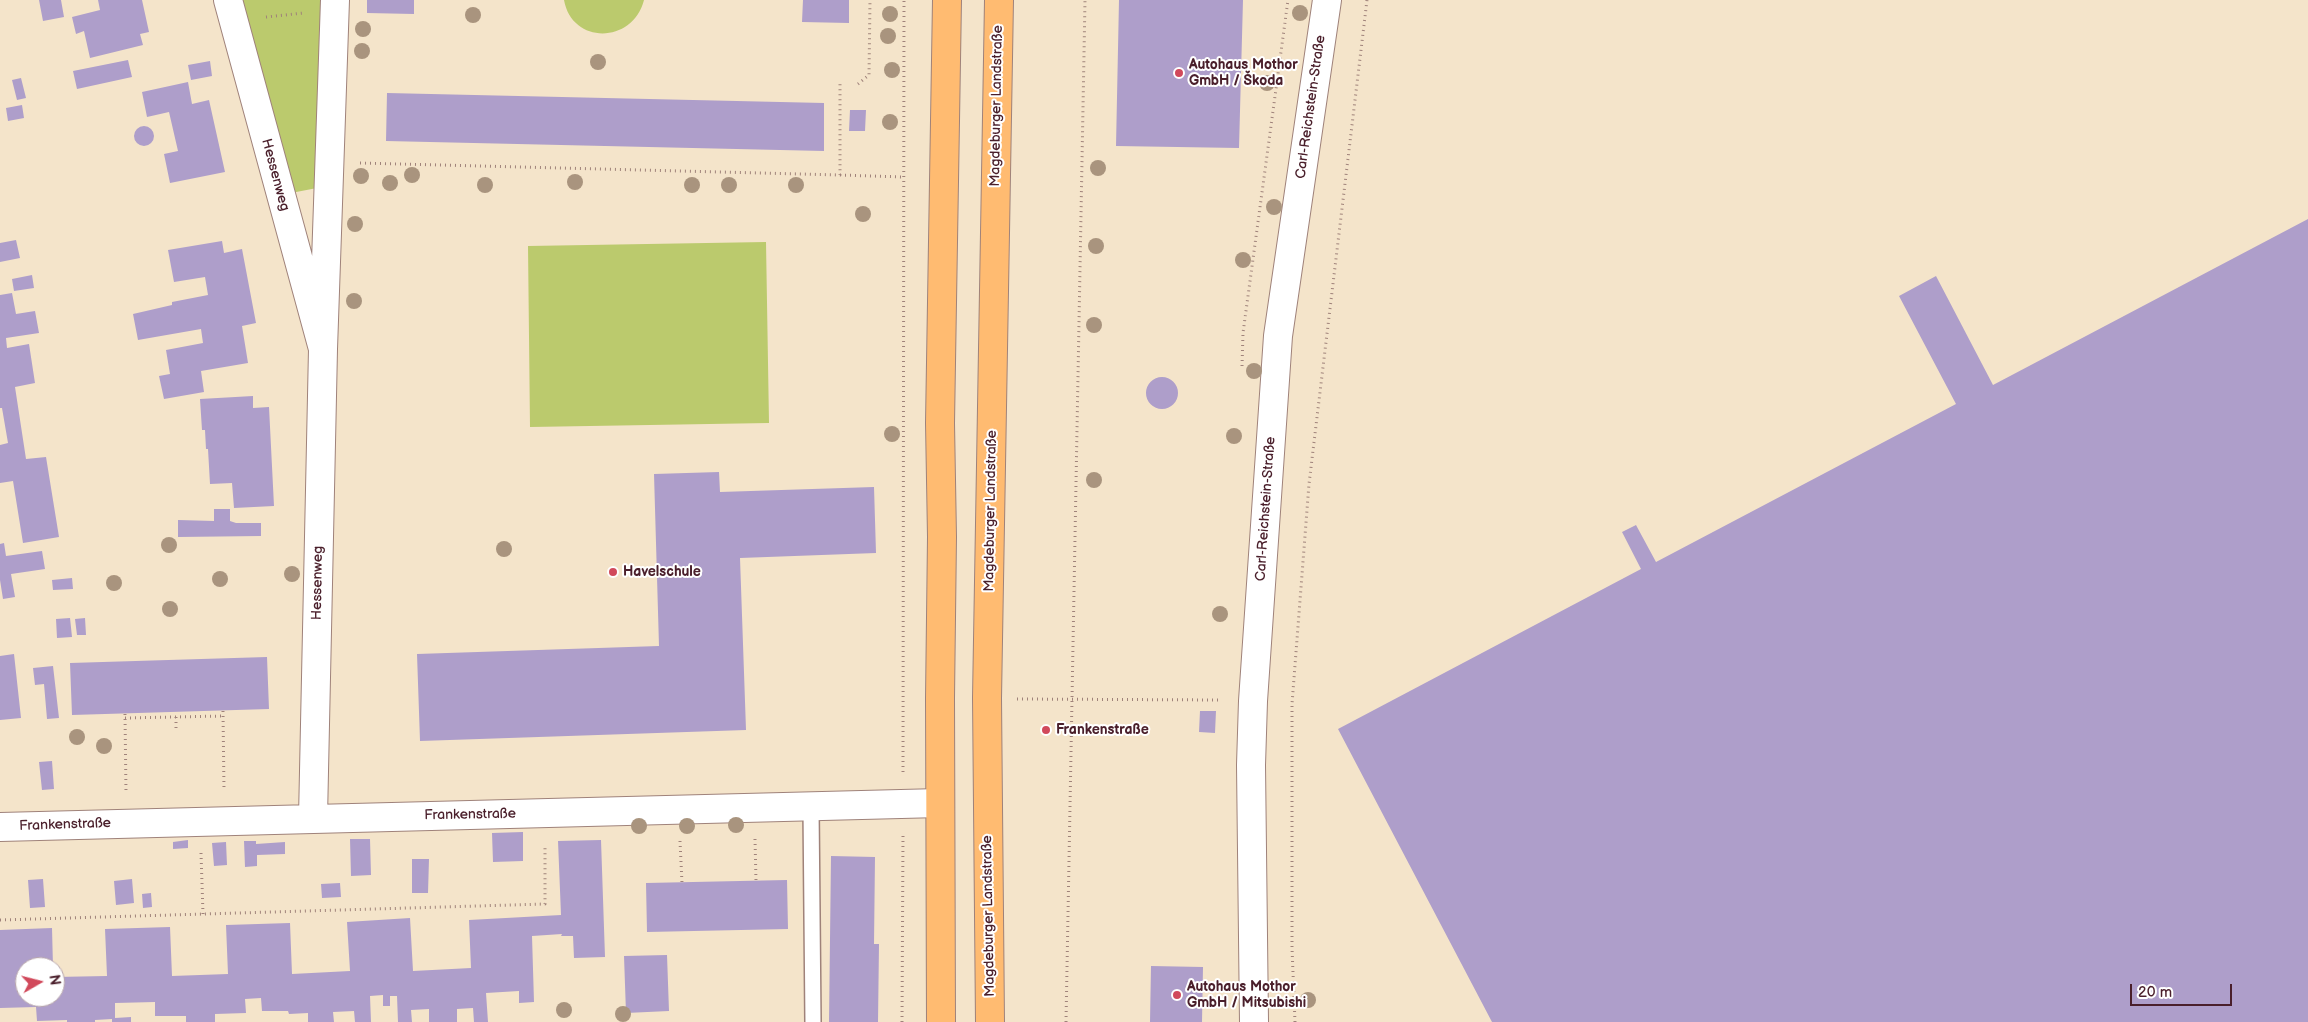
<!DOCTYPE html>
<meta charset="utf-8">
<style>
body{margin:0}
#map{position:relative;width:2308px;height:1022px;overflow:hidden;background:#f4e4ca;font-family:"Balsamiq Sans",sans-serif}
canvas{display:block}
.north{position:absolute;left:15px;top:957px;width:50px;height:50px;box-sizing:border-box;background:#fff;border:1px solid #b7a5aa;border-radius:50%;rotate:82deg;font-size:14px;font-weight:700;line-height:20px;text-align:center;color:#4a1f2b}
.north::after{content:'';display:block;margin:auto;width:18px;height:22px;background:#d1495b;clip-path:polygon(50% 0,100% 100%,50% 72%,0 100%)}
.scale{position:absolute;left:2130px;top:984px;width:102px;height:22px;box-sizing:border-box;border:2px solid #4a1f2b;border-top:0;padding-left:6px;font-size:15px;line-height:18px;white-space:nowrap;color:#4a1f2b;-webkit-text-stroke:4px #fff;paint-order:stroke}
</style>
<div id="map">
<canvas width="2308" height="1022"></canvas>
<div class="north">N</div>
<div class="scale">20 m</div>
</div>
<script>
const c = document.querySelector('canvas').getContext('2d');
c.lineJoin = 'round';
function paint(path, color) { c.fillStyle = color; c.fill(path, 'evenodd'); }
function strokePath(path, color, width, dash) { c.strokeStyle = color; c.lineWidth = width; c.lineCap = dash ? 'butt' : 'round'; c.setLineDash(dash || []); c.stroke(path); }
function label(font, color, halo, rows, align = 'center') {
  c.font = font + ' "Balsamiq Sans",sans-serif'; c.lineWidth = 4; c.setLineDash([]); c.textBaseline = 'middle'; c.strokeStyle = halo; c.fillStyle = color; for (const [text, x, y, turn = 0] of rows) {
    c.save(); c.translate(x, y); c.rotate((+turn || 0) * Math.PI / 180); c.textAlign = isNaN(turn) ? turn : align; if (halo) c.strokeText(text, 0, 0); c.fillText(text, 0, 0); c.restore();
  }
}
const green = new Path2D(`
 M241,0h82l-6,188 -26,5z
 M564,0h80c-11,44 -72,45 -80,0z
 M766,242l3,181 -239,4 -2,-181z`);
const building = new Path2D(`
 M39,0h22l3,17 -21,4z
 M98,0h44l7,32 -9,2 3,11 -53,13 -6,-27 -8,3 -4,-17 28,-7z
 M367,0h47v14l-47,-1z
 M803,0h46v23l-47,-1z
 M1119,0h124l-4,148 -123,-2z
 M128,60l4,17 -55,12 -4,-18z
 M210,61l2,15 -21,4 -3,-15z
 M21,78l5,20 -9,2 -5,-20z
 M188,82l4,22 17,-4 16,72 -55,11 -6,-29 14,-3 -9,-39 -22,5 -5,-25z
 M387,93l437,10v48l-438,-10z
 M22,105l2,13 -16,3 -2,-13z
 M850,110h16l-1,21h-16z
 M134 136a10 10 0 1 1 20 0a10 10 0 1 1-20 0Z
 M2308,219v803h-816l-154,-293 303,-160 -19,-37 14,-7 20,37 300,-158 -57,-108 37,-20 57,109z
 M16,240l4,18 -20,4v-19z
 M222,241l2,12 18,-4 14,74 -14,3 6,37 -47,8 3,21 -40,7 -5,-23 11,-2 -4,-24 37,-7 -2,-14 -63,11 -5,-26 39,-9v-3l36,-7 -3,-18 -31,5 -6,-32z
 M32,275l2,13 -20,3 -2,-12z
 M12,293l4,21 19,-3 4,22 -33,5 1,10 22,-4 6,39 -20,4 11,72 20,-2 13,80 -36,6 -10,-62 -13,2v-38l8,-2 -6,-35h-2v-113z
 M1146 393a16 16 0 1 1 32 0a16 16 0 1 1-32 0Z
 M253,396v12l16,-1 5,99 -40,2 -2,-25 -22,1 -2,-35h-2l-1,-19h-3l-2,-31z
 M719,472l1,20 154,-5 2,66 -136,5 6,172 -326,11 -3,-87 242,-8 -5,-172z
 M214,509h16v12l6,2h25v13l-83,1v-17l36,1z
 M4,543l2,13 36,-5 3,18 -34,5 4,23 -12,2 -3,-19v-36z
 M72,578l1,11 -20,1 -1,-10z
 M70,618l2,19 -15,1 -1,-19z
 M85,618l1,17h-9l-2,-16z
 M14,654l7,64 -21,2v-64z
 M267,657l2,52 -197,6 -2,-52z
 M53,666l6,52 -12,1 -3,-35 -9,1 -2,-17z
 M1200,711h16l-1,22 -16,-1z
 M52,761l2,28 -12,1 -3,-28z
 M523,832v29l-30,1 -1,-29z
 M350,839h20l1,36 -20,1z
 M188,840v8l-15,1v-7z
 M601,840l4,117 -31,1 -1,-22h-12l1,-2 -30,2 2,66 -15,1v-12l-33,2 2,29h-14l-1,-14 -16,1v13h-28v-13l-18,1 1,12h-14l-1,-26h-7v10h-7v-11l-13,1 1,26h-16l-1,-11 -21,1 1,10h-26v-9l-19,1 -1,-3h-26l-1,-13 -16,1 1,14 -31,1v8h-29v-6h-31v-14l-40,1v15l16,-1v5h-19v-3l-17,1v2h-28v-2l-30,1 -1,-14 -36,1v-78l52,-2 1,39h-28v30h30v-20l52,-1 -2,-47 65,-2 2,49 56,-2 -2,-49 64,-2 2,51 58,-3 -3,-49 63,-4 3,53 58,-3 -2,-48 92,-5 -3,-74z
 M244,841h12v3l29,-2v12l-28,1v11l-12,1z
 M226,842l1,23 -13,1 -2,-23z
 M831,856l44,1 -1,87h5l-1,78h-49z
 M412,859h17l-1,34h-16z
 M43,879l2,28 -15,1 -2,-28z
 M132,879l2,24 -18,2 -2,-24z
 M787,880l1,49 -141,3 -1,-49z
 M340,883l1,14 -19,1 -1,-14z
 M151,893l1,14 -9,1 -1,-14z
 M667,955l2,56 -43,2 -2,-57z
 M1151,966l52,1 -1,55h-52z`);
const path = new Path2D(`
 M266,17l38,-4
 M858,84l11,-9 1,-75
 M360,163l480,12v-92
 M840,175l63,2
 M1242,366l1,-33 45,-333
 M1017,699l204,1
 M223,711l1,79
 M125,714l1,79
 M176,717v14
 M125,718l98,-2
 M903,772l1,-772
 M755,839l1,42
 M680,841l2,42
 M201,853l2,61
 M0,920l545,-16v-59
 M902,1022l1,-186
 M1066,1022l19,-1022
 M1295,1022l-3,-74v-244l17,-220 58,-484`);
const lane = new Path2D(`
 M811,807l2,215`);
const street = new Path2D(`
 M228,0l95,349 12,-349
 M313,818l10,-469
 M0,827l940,-24
 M1254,1022l-3,-257 2,-64 25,-365 49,-336`);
const primary = new Path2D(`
 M941,1022l-1,-324 2,-161 -2,-114 7,-423
 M990,1022l-3,-324 12,-698`);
const trees = [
 [1300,13],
 [890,14],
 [473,15],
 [363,29],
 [888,36],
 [362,51],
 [598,62],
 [892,70],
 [1267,83],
 [890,122],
 [1098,168],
 [412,175],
 [361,176],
 [575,182],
 [390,183],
 [485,185],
 [692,185],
 [729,185],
 [796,185],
 [1274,207],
 [863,214],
 [355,224],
 [1096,246],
 [1243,260],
 [354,301],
 [1094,325],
 [1254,371],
 [892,434],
 [1234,436],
 [1094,480],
 [169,545],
 [504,549],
 [292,574],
 [220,579],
 [114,583],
 [170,609],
 [1220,614],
 [77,737],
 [104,746],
 [736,825],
 [639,826],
 [687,826],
 [1308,1000],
 [564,1010],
 [623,1014]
];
const markers = [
 [1179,73,5,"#d1495b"],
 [613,572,5,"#d1495b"],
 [1046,730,5,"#d1495b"],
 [1177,995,5,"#d1495b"]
];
const poiNames = [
 ["Autohaus Mothor",1189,65],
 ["GmbH / Škoda",1189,81],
 ["Havelschule",623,572],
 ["Frankenstraße",1056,730],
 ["Autohaus Mothor",1187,987],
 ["GmbH / Mitsubishi",1187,1003]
];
const streetNames = [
 ["Magdeburger Landstraße",997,106,-89],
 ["Carl-Reichstein-Straße",1311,107,-82],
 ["Hessenweg",275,175,75],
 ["Carl-Reichstein-Straße",1266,509,-86],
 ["Magdeburger Landstraße",991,511,-89],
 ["Hessenweg",318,583,-89],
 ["Frankenstraße",470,815,-1],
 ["Frankenstraße",65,825,-2],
 ["Magdeburger Landstraße",989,916,-91]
];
paint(green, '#bbca6d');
paint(building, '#ae9eca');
strokePath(lane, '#9f827a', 18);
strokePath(street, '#9f827a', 30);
strokePath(primary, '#9f827a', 30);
strokePath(path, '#9f827a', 3, [1, 4]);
strokePath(lane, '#fff', 15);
strokePath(street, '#fff', 28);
strokePath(primary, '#ffbb71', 28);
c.fillStyle = '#a9947e';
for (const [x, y] of trees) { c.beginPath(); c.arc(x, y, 8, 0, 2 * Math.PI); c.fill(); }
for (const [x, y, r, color] of markers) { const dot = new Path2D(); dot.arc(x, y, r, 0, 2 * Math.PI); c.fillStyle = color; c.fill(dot); strokePath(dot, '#fff', 2); }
label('bold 14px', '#4a1f2b', '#fff', poiNames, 'left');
label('14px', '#4a1f2b', '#fff', streetNames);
</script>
